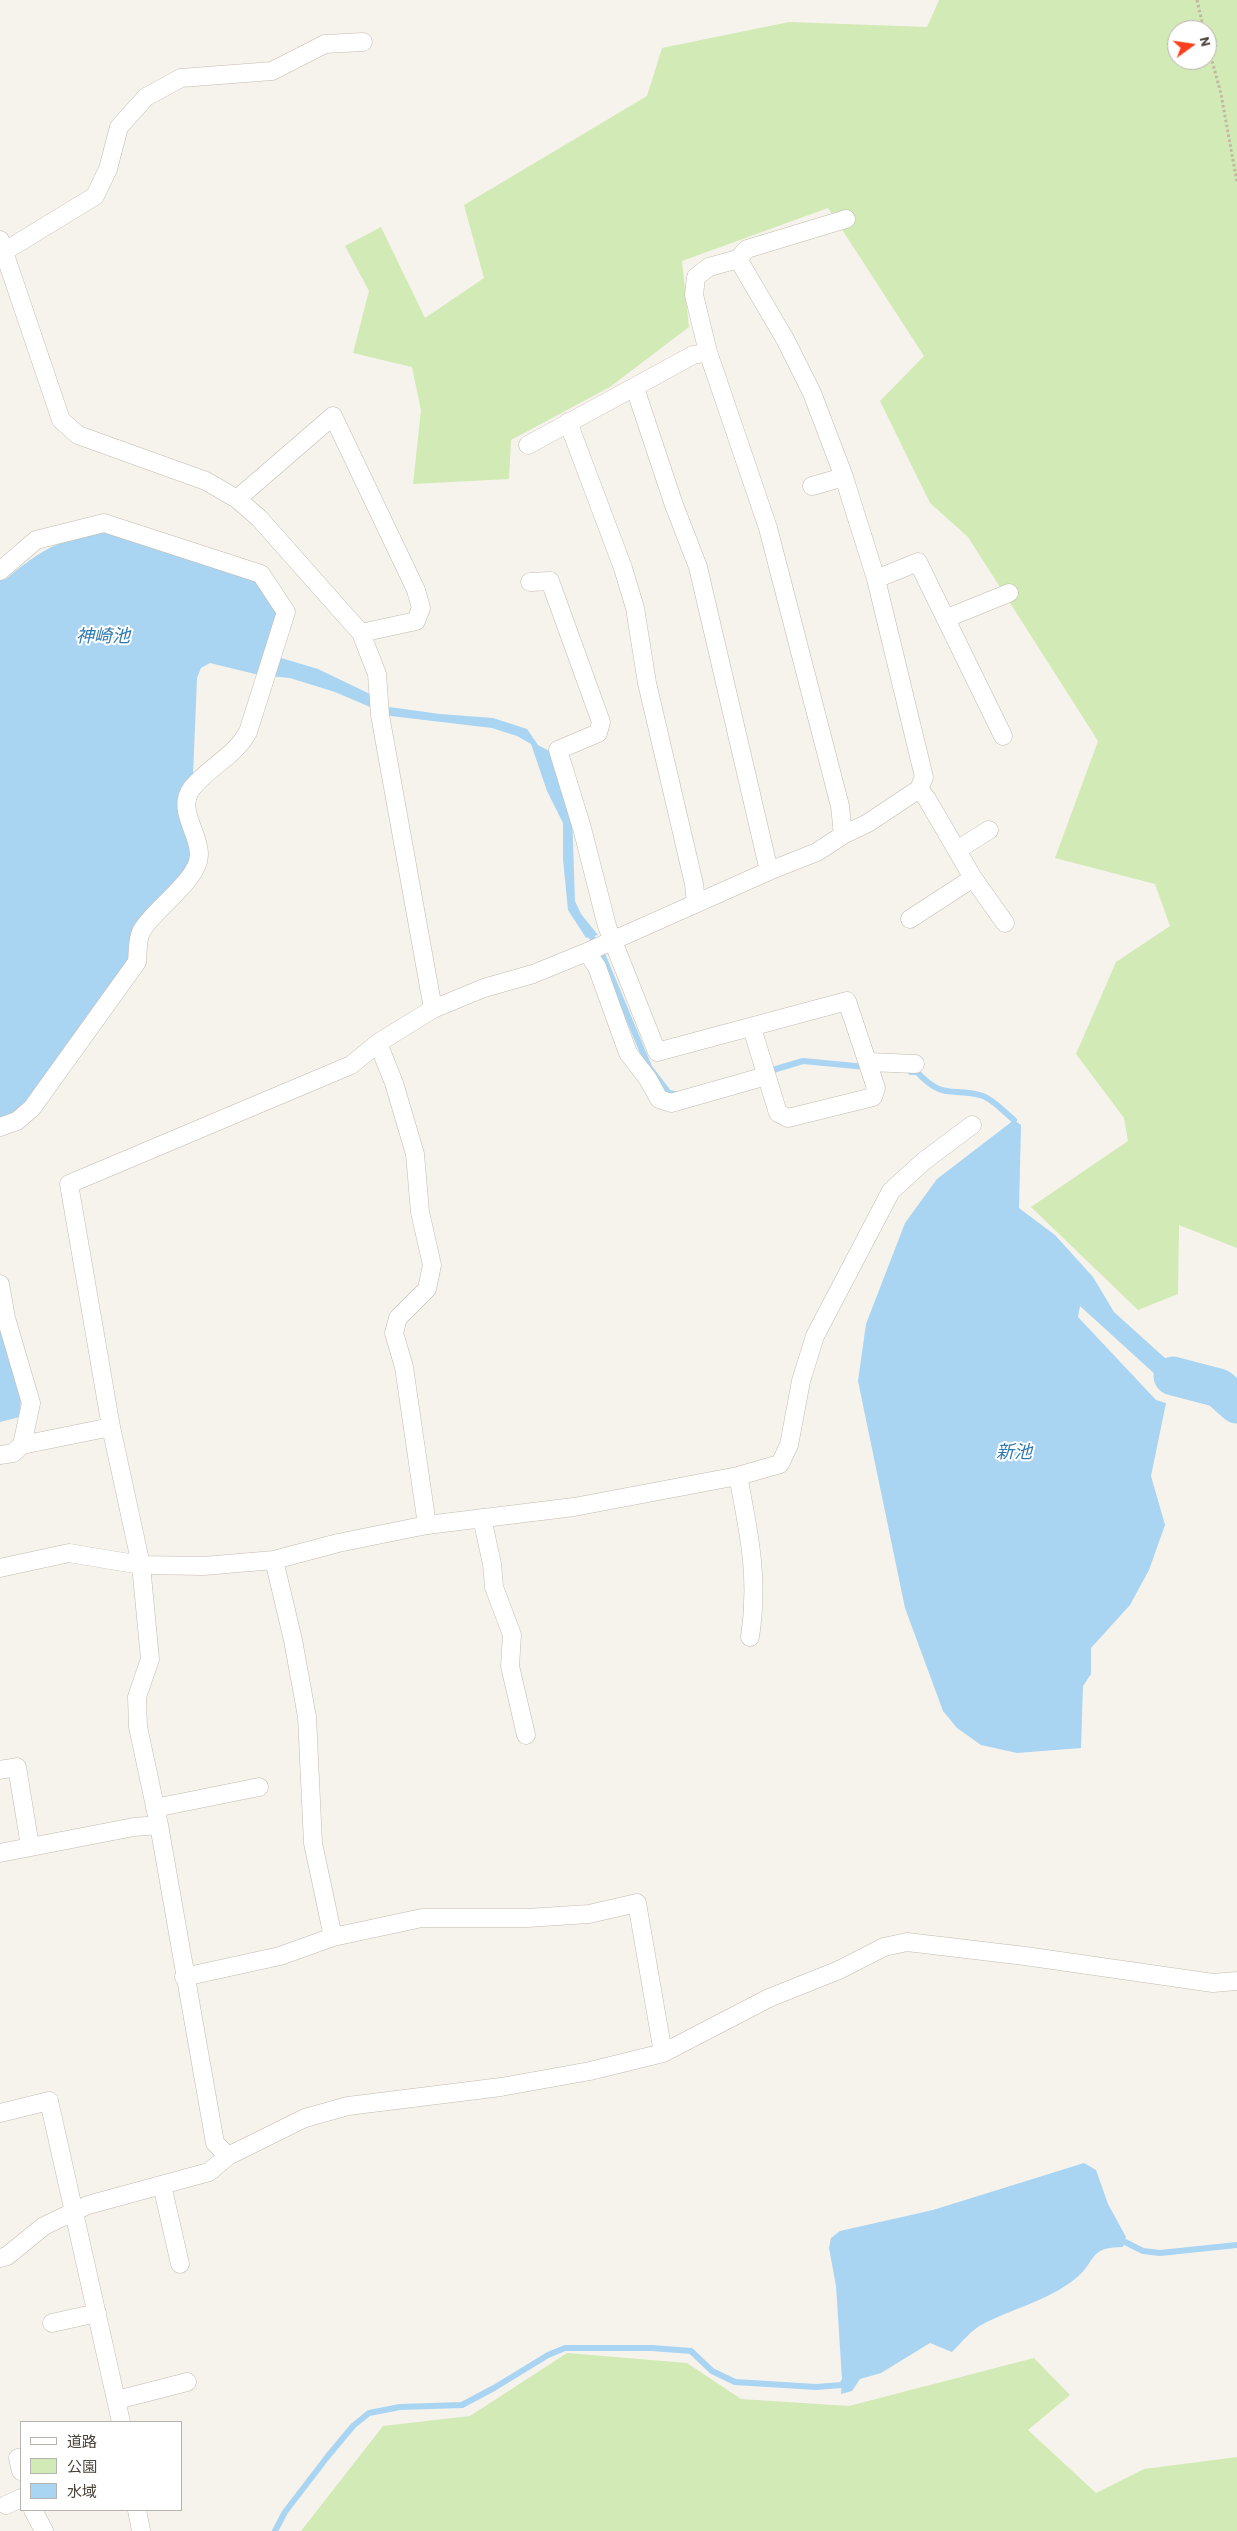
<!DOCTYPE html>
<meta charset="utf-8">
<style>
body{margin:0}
#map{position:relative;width:1237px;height:2531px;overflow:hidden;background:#f6f3ec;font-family:Barlow,"Noto Sans JP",sans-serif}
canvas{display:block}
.legend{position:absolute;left:20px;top:2421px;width:162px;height:90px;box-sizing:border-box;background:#fff;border:1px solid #b7b4b0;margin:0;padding:6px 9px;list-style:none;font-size:15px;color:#4b4439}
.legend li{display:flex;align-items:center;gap:10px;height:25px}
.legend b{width:25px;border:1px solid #b7b4b0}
.north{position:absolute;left:1167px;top:20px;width:50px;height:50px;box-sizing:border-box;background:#fff;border:1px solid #b7b4b0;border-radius:50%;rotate:76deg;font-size:14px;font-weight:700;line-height:20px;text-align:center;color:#4b4439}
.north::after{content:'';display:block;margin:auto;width:18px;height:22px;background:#fc3f1d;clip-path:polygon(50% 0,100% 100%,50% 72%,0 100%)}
</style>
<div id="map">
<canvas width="1237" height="2531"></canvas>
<ul class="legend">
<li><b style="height:6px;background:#fff"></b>道路</li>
<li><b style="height:14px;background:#d2eab5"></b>公園</li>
<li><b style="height:14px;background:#a9d4f2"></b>水域</li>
</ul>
<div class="north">N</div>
</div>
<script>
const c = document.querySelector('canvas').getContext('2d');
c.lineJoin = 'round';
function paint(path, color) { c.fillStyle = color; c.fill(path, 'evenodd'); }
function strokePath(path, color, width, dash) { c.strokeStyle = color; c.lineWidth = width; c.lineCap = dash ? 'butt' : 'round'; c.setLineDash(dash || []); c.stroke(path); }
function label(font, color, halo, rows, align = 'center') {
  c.font = font + ' Barlow,"Noto Sans JP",sans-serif'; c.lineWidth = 4; c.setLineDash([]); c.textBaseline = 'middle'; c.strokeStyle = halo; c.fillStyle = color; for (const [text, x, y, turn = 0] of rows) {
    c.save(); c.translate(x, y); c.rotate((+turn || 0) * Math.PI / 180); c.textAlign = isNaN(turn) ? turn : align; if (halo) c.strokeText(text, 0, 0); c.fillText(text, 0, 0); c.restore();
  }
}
const green = new Path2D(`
 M939,0h298v1248l-58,-23 -1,69 -40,16 -107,-103 97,-66 -4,-23 -48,-64 40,-92 54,-36 -15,-42 -100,-26 43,-117 -130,-204 -38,-34 -50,-102 44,-45 -96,-148 -146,53 7,66 -79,60 -99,53 -2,39 -96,5 8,-74 -9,-43 -59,-14 16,-62 -24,-45 36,-19 44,91 59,-40 -20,-73 183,-109 15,-48 127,-26 138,5zM1177,30h30v30h-30z
 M567,2353l120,10 54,36 108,7 185,-48 36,37 -42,35 68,63 48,-24 93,-12v74h-936l82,-105 87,-10z`);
const water = new Path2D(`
 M98,532l16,1 139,43 25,36 3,46 37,11 52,25 19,13 51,7 53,4 34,11 11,16 11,6 23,64 3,86 6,13 17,21 -12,3 -18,-28 -5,-51v-36l-16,-32 -16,-47 -14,-8 -25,-8 -101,-12 -56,-24 -45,-14 -31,-3 -49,-12 -9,5 -4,10 -4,97v78l-4,19 -56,86 -107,146 -9,9 -17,6v-539l6,-1c34,-28 48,-37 92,-47z
 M1014,1120l7,5 -2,83 36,27 38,42 21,35 62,56 -8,18 -88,-80 -2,11 78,83 10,3 -15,73 14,49 -16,45 -19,35 -39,43v26l-8,12 -2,62 -64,5 -36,-8 -24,-17 -14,-17 -38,-103 -47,-227 8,-57 39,-101 32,-44z
 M0,1326l21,64 -1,27 -20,5z
 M1084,2163l12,7 12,34 18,33 -3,10c-36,0 -26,15 -48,32 -28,22 -61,29 -92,45 -12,6 -22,19 -31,28l-22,-9 -49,30 -21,6 -8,12 -11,3 1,-15 -6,-93 -7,-38 2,-10 9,-7 93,-21z`);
const stream = new Path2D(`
 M588,931l14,23 47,113 20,26 10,2
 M766,1072l37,-11 63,6
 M911,1072h6c28,30 35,14 66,24 11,4 22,17 31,24
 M1117,2238l26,13 17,2 77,-8
 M275,2531l10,-19 43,-56 25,-30 16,-13 31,-6 62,-2 32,-17 54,-33 17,-7h87l39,3 21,20 23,11 81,5 26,-2 4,-7`);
const river = new Path2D(`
 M1173,1376l46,12 18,16`);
const path = new Path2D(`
 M1197,0l7,30
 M1207,42l14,52 16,88`);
const street = new Path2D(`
 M0,240l61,180 17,15 128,46 31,18 22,19 102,115 16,41 3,41 53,294 -55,34 -27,22 -282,119 42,243 30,138 9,94 -13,38 1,30 21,98
 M5,251l90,-55 13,-27 11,-42 27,-30 35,-19 91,-7 53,-27 38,-2
 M635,388l39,117 24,62 71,304
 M568,422l55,146 12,40 12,75 47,201 2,19
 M528,445l165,-90 15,-3
 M812,486l32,-9
 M237,499l96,-83 83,174 5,18 -5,13 -55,12
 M0,571l36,-31 68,-17 157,51 25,38 -38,120c-13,24 -39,35 -56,56 -16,21 7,44 7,66 1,26 -47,56 -58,78 -4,8 -3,22 -4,30l-105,146 -15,13 -17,6
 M876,579l42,-17 85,174
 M530,582l20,-1 51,141 -3,11 -40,17 24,78 25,98 50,126 190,-51 29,87 -3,9 -85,21 -10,-5 -26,-85
 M947,618l62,-25
 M919,789l8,10 46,79 32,45
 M843,835l-3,-29 -72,-278 -60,-176 -14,-57 2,-18 13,-10 29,-8 9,-10 99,-30
 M957,850l32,-20
 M910,919l63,-41
 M587,952l10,15 31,86 20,26 11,20 12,4 95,-27
 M433,1009l51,-21 49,-14 54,-22 182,-81 48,-19 26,-17 25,-12 51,-34 5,-12 -48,-198 -32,-102 -32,-84 -27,-54 -47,-80
 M378,1043l16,40 21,71 5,58 12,53 -5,24 -29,29 -4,15 10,34 23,158
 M869,1062l46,2
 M0,1284l6,34 25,85 -9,42
 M0,1455l13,-2 9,-8 89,-18
 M738,1476c11,57 21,102 12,161
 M482,1518l10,46 2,23 18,48 -2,31 16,69
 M274,1560l19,80 14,77 6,126 20,94
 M0,1568l69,-15 72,12 63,1 70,-6 64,-17 89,-18 147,-18 164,-31 42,-12 9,-19 12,-64 14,-45 76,-145 33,-30 48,-36
 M0,1770l17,-3 13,79
 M155,1808l104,-21
 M0,1853l134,-26 25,-2 56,318 13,13 77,-38 43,-12 153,-19 89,-16 73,-18 106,-55 70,-28 45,-23 23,-5 118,14 188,27 24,-2
 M184,1977l96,-21 53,-19 89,-19h105l62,-4 48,-11 26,150
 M0,2113l49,-12 72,321
 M162,2185l18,79
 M0,2258l7,-2 37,-30 44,-21 121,-33 19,-16
 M52,2323l45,-10
 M117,2400l70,-18
 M18,2458l3,13
 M6,2505l15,-7
 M33,2510l11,21
 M137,2510l4,21`);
const waterNames = [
 ["神崎池",103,636],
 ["新池",1014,1452]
];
paint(green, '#d2eab5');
paint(water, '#a9d4f2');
strokePath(stream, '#a9d4f2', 6);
strokePath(river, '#a9d4f2', 39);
strokePath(street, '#c2bbae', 19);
strokePath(path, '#c4b79f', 3, [2.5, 2.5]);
strokePath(street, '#fff', 18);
label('italic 18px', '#2e7ab2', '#fff', waterNames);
</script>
